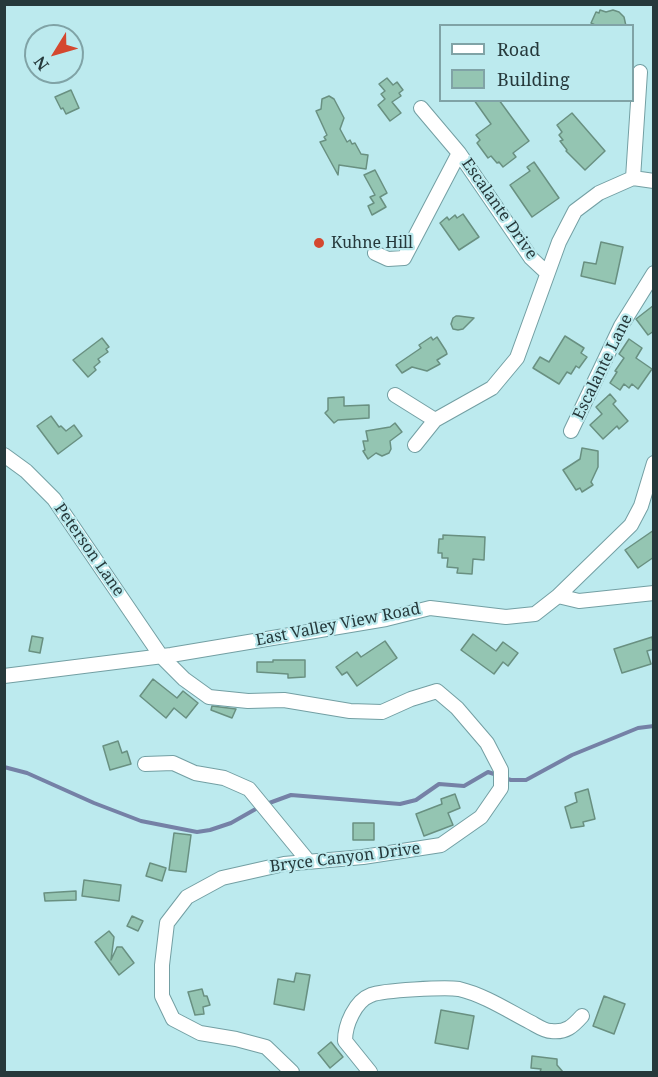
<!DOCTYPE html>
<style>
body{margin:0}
#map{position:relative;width:658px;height:1077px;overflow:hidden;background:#bceaee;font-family:"Noto Serif",serif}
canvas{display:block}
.frame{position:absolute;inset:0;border:6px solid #26393b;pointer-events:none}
.legend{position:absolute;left:439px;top:24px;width:195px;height:78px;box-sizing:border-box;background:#bceaee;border:2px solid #80a3a6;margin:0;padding:8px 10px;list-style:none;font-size:18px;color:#26393b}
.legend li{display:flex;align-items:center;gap:12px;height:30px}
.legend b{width:30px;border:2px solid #80a3a6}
.north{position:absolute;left:24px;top:24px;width:60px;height:60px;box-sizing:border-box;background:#bceaee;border:2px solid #80a3a6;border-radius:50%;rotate:233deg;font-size:16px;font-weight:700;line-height:24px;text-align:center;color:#26393b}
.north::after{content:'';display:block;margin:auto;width:21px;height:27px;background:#d4482f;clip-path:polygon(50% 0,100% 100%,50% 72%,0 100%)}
</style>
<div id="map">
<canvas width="658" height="1077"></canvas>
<div class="frame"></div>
<ul class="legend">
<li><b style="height:8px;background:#fff"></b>Road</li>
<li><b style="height:16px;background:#94c5b2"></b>Building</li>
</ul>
<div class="north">N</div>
</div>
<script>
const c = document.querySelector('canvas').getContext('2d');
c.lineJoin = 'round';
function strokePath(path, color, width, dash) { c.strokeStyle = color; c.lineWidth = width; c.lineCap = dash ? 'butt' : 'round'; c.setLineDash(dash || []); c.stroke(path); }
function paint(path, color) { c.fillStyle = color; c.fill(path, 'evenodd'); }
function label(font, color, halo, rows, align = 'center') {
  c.font = font + ' "Noto Serif",serif'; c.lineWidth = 4.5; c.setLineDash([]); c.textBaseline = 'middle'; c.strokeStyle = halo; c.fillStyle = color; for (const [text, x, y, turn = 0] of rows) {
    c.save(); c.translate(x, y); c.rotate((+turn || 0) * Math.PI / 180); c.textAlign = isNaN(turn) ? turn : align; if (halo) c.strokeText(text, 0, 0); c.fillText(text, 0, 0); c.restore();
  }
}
const stream = new Path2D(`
 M4,767l23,6 67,30 47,18 56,11 13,-2 21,-7 30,-17 30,-11 109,9 16,-4 23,-16 25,2 24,-14 9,3
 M504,778l7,2h15l46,-25 66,-27 16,-2`);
const building = new Path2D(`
 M600,10l6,2 7,-2 6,2 5,5 2,9h-29l-6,-3 5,-11 3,1z
 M387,78l6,7 4,-3 6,8 -4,3 2,3 -9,6 9,11 -11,8 -12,-16 7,-6 -4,-5 4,-3 -6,-7z
 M71,90l8,18 -13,6 -3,-6 -2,1 -6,-12z
 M329,96l5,3 10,19 -4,11 7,13 3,-2 2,4 3,-1 6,11 7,1 -2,14 -27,-4 -1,10 -18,-33 6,-2 -2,-3 3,-2 -11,-24 5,-2 1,-10z
 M474,100h25l30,41 -16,12 3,4 -13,10 -4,-5 -2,1 -6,-7 -3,2 -11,-15 3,-3 -4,-5 15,-11z
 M572,113l33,38 -20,19 -19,-19 1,-1 -7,-9 3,-1 -4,-5 3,-3 -5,-7z
 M534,162l25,36 -27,19 -22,-32 20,-14 -3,-4z
 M375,170l12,23 -7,4 6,10 -14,8 -4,-9 6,-3 -4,-6 5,-2 -11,-20z
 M463,214l16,23 -20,13 -19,-27 7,-6 2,3 6,-5 2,3z
 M601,242l22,5 -8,37 -34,-8 3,-14 12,2z
 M654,305v26l-6,4 -12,-16z
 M456,316h3l15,2 -11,11 -5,1 -5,-1 -2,-5 2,-6z
 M565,336l19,12 -3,5 6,4 -8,11 -3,-2 -5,8 -4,-2 -8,12 -26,-16 7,-11 9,5z
 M431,337l2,3 4,-3 9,14 1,3 -10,6 3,4 -13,7 -15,-4 -10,6 -6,-8 25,-17 -2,-3z
 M102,338l7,9 -3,2 2,3 -10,7 2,3 -6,5 2,3 -8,7 -15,-17z
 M629,339l13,9 -6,10 16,11 -14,20 -6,-5 -3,4 -5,-4 -4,6 -10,-7 7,-11 -2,-1 9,-13 -5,-4z
 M610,394l6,7 -3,3 15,17 -9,8 -2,-3 -14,13 -13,-14 12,-11 -6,-7z
 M344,397v9l25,-1v13l-31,2 -4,3 -9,-10 3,-3v-12z
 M51,416l8,11 2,-1 5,5 8,-6 8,11 -24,18 -21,-28z
 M395,423l7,9 -12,9 1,8 -2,4 -7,3 -6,-3 -8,6 -5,-8 2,-1 -2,-9h5l-2,-10 24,-4z
 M582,448l16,3v16l-7,15 2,3 -11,7 -2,-4 -4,2 -13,-20 17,-11z
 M654,530v27l-16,11 -13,-18z
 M443,535l42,2 -1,23 -11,-1 -1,15 -15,-1 1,-5 -11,-1 1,-9h-6v-5h-4l1,-14h4z
 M473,634l23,17 7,-9 15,11 -10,13 -5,-4 -9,12 -33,-24z
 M32,636l11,2 -3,15 -11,-2z
 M652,637l2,12 -7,2 4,13 -29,9 -8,-24z
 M385,641l12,17 -40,28 -10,-14 -5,3 -6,-8 21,-15 4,5z
 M273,660h32v17l-17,1v-4l-31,-2v-10h16z
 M153,679l24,19 6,-7 15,12 -12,15 -12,-10 -8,10 -26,-22z
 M212,706l24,3 -4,9 -21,-8z
 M118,741l4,12 5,-2 4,13 -21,6 -7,-24z
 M588,789l7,30 -12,3 1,4 -13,2 -6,-21 12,-5 -2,-9z
 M455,794l5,14 -12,5 5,12 -29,11 -8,-22 26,-10 -1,-5z
 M353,823h21v17h-21z
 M174,833l17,2 -5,37 -17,-2z
 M150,863l16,5 -4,13 -16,-5z
 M84,880l37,5 -2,16 -37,-5z
 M76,891v9l-31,1 -1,-8z
 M132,916l11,5 -5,10 -11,-5z
 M109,931l5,6 -3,23 6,-13h5l12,16 -15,12 -24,-33z
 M296,973l14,2 -6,35 -30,-6 4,-25 16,3z
 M202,989l2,7h3l3,9 -7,2 1,7 -9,1 -7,-23z
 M604,996l21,8 -11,30 -21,-8z
 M441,1010l33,6 -6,33 -33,-6z
 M331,1042l12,15 -13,11 -12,-15z
 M532,1056l25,3v6l6,7h-23l1,-3 -10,-1z`);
const minor = new Path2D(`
 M421,108l38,45 72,105 16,15
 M633,178l7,-106
 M375,253l13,6 16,-1 55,-105
 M395,395l40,25 57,-32 25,-30 42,-116 16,-31 24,-18 34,-15 21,3
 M571,431l50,-105 33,-53
 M415,445l20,-25
 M4,455l22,16 28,28 107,157 23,23 25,18 39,4 36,-1 66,11 32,1 29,-13 26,-8 20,17 30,35 14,27v18l-20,29 -40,28 -78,12 -79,7 -62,14 -35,19 -20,26 -5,42v31l11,23 27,14 36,6 30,8 26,25
 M558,596l73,-71 10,-19 13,-43
 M4,676l167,-21 215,-36 44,-11 76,9 29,-3 23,-18 21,5 75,-8
 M145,764l28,-1 22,10 29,5 25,11 60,73
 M370,1072l-25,-31c0,-16 10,-40 26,-46 12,-5 75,-8 88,-6 25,6 48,21 71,33 6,3 14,9 21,9 15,2 22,-5 31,-15`);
const markers = [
 [319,243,6,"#d4482f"]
];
const streetNames = [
 ["Escalante Drive",499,209,55],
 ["Escalante Lane",603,367,-64],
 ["Peterson Lane",89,550,55],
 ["East Valley View Road",338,625,-11],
 ["Bryce Canyon Drive",345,858,-7]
];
const poiNames = [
 ["Kuhne Hill",331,243]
];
strokePath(stream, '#7581a6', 4);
paint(building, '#94c5b2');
strokePath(building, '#699081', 1.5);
strokePath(minor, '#739fa3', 16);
strokePath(minor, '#fff', 14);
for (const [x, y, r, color] of markers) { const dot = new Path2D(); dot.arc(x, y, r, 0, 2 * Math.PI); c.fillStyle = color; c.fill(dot); strokePath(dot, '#bceaee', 2); }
label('16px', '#26393b', '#bceaee', streetNames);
label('16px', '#26393b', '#bceaee', poiNames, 'left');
</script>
